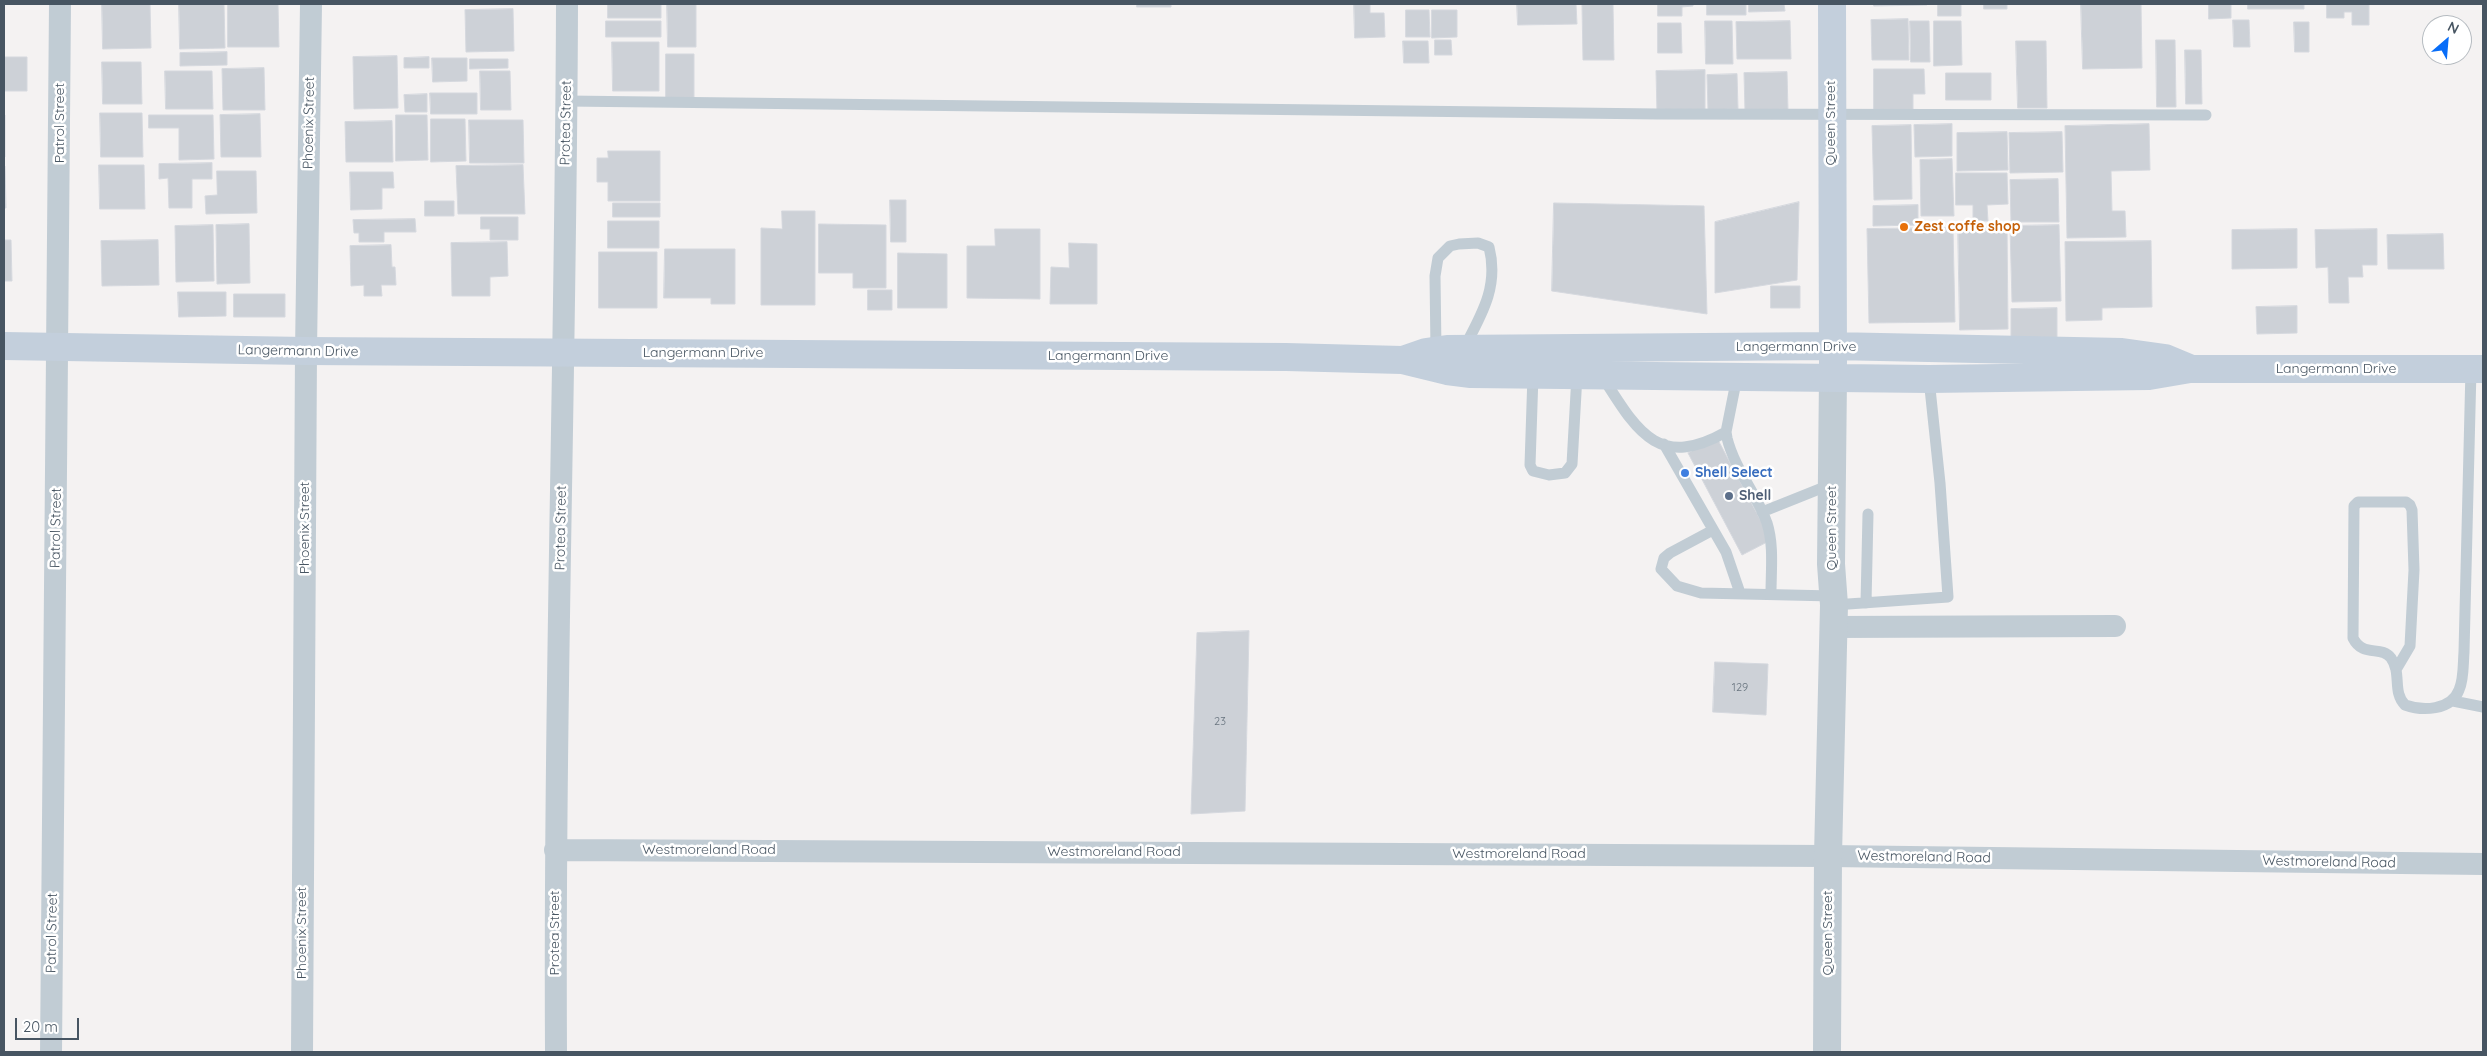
<!DOCTYPE html>
<style>
body{margin:0}
#map{position:relative;width:2487px;height:1056px;overflow:hidden;background:#f4f2f2;font-family:Quicksand,sans-serif}
canvas{display:block}
.frame{position:absolute;inset:0;border:5px solid #475562;pointer-events:none}
.north{position:absolute;left:2422px;top:15px;width:50px;height:50px;box-sizing:border-box;background:#fff;border:1px solid #b5bbc0;border-radius:50%;rotate:27deg;font-size:14px;font-weight:700;line-height:20px;text-align:center;color:#475562}
.north::after{content:'';display:block;margin:auto;width:18px;height:22px;background:#086df8;clip-path:polygon(50% 0,100% 100%,50% 72%,0 100%)}
.scale{position:absolute;left:15px;top:1018px;width:64px;height:22px;box-sizing:border-box;border:2px solid #475562;border-top:0;padding-left:6px;font-size:15px;line-height:18px;white-space:nowrap;color:#475562;-webkit-text-stroke:4px #fff;paint-order:stroke}
</style>
<div id="map">
<canvas width="2487" height="1056"></canvas>
<div class="frame"></div>
<div class="north">N</div>
<div class="scale">20 m</div>
</div>
<script>
const c = document.querySelector('canvas').getContext('2d');
c.lineJoin = 'round';
function paint(path, color) { c.fillStyle = color; c.fill(path, 'evenodd'); }
function strokePath(path, color, width, dash) { c.strokeStyle = color; c.lineWidth = width; c.lineCap = dash ? 'butt' : 'round'; c.setLineDash(dash || []); c.stroke(path); }
function label(font, color, halo, rows, align = 'center') {
  c.font = font + ' Quicksand,sans-serif'; c.lineWidth = 5; c.setLineDash([]); c.textBaseline = 'middle'; c.strokeStyle = halo; c.fillStyle = color; for (const [text, x, y, turn = 0] of rows) {
    c.save(); c.translate(x, y); c.rotate((+turn || 0) * Math.PI / 180); c.textAlign = isNaN(turn) ? turn : align; if (halo) c.strokeText(text, 0, 0); c.fillText(text, 0, 0); c.restore();
  }
}
const building = new Path2D(`
 M102,4h48l1,44 -48,1z
 M179,4h45l1,44 -45,1z
 M228,4h50l1,43h-51z
 M608,4h53v14h-53z
 M667,4h29v43h-28z
 M1137,4h34v3h-34z
 M1354,4h16v9h14l1,24 -30,1z
 M1517,4h59l1,20 -59,1z
 M1613,4l1,56h-31l-1,-55z
 M1658,4h35v2l-11,1v9h-24z
 M1707,4h39v11h-39z
 M1749,4h35l1,7 -36,1z
 M1874,4h53v1l-53,1z
 M1938,4h23v12h-23z
 M1984,4h23v5h-23z
 M2081,4h60l1,64 -59,1z
 M2209,4h22v14l-22,1z
 M2248,4h56v5h-56z
 M2327,4h42v21h-17v-13h-8v6h-17z
 M513,9l1,42 -48,1 -1,-42z
 M1406,10h23l1,27h-24z
 M1432,10h25v27l-25,1z
 M1908,19l1,41h-37l-1,-40z
 M2233,20h16l1,27h-16z
 M606,21h55v16h-55z
 M1705,21h27l1,43h-27z
 M1790,21l1,38h-54l-1,-37z
 M1910,21h19l1,41h-19z
 M1934,21h27l1,44 -28,1z
 M2294,22h15v30h-14z
 M1658,23h23l1,30h-24z
 M1435,40h16l1,15h-17z
 M2156,40h19l1,67h-19z
 M1403,41h25l1,22h-25z
 M2016,41h30l1,67h-29z
 M612,42h47v49h-46z
 M2185,50h16l1,54h-16z
 M227,52v13l-47,1v-13z
 M666,54h28v47h-28z
 M397,56l1,52 -44,1 -1,-52z
 M4,57h23v34h-23z
 M429,57v11h-25v-10z
 M432,58h35v23l-34,1z
 M470,59h38v9l-38,1z
 M102,62h39l1,42h-39z
 M264,68l1,42h-42l-1,-41z
 M1874,69h50l1,25h-12v19h-39z
 M1705,70v42l-48,1 -1,-42z
 M165,71h47l1,38h-47z
 M480,71h30l1,39h-30z
 M1787,72l1,39h-43l-1,-38z
 M1946,73h45v27h-45z
 M1737,74l1,35 -30,1 -1,-35z
 M430,93h47v21h-46z
 M427,94v18h-22l-1,-17z
 M100,113h42l1,44h-42z
 M260,114l1,43h-40l-1,-42z
 M4,115h1v42h-1z
 M149,115h64l1,44 -35,1v-32h-30z
 M396,115h31l1,45 -32,1z
 M431,119h34l1,42 -35,1z
 M469,120h54l1,43h-54z
 M392,121l1,41h-47l-1,-40z
 M1952,124v32l-37,1 -1,-32z
 M2149,124l1,46 -39,1 1,40h13l1,26 -59,1 -2,-112z
 M1911,125l1,74 -38,1 -2,-74z
 M2007,132l1,38 -51,1v-38z
 M2062,132l1,40 -53,1 -1,-40z
 M608,151h52v50h-52v-19h-11v-24h11z
 M1952,159l2,57h-33l-1,-56z
 M212,163v16h-20v29h-23l-1,-30 -9,1v-15z
 M99,165h45l1,44h-45z
 M523,165l2,49h-67l-2,-48z
 M4,166h1l1,42h-2z
 M217,171h39l1,42 -51,1 -1,-18 12,-1z
 M350,172h43l1,16h-12v21l-31,1z
 M1956,173h51l1,31 -21,1 1,16h-15v-16h-17z
 M2058,179l1,43h-48l-1,-42z
 M890,200h16v42h-15z
 M425,201h29v15h-29z
 M1799,202l-2,78 -82,13v-71z
 M613,203h47v14h-47z
 M1554,203l150,3 3,108 -155,-23z
 M1918,205v20l-45,1v-20z
 M782,211h33v94h-54v-77l21,1z
 M481,217h37v23h-28v-11h-9z
 M415,219l1,13h-32v10h-25v-9h-5l-1,-13z
 M608,221h51v27h-51z
 M249,224l1,59 -33,1 -1,-59z
 M819,224l67,1v63h-33v-15h-34z
 M213,225l1,56 -38,1 -1,-56z
 M1958,225h49l1,104 -48,1z
 M2059,225l2,76 -49,1 -2,-76z
 M1953,228l2,94 -86,1 -2,-94z
 M995,229h45v70l-73,-1v-52h28z
 M2297,229v39l-65,1v-39z
 M2377,229v36h-15l1,12h-15l1,26h-20l-1,-36 -12,1 -1,-38z
 M2443,234l1,35h-56l-1,-34z
 M4,240h7l1,41h-8z
 M158,240l1,45 -57,1 -1,-45z
 M2151,241l1,66 -50,1v12l-36,1 -1,-79z
 M507,242l1,34 -18,1v19h-38l-1,-53z
 M1069,243l28,1v60h-47l1,-37 18,1z
 M391,245l1,22h3l1,18h-15l1,11h-18v-11l-13,1 -1,-40z
 M665,249h70v55h-24v-6h-47z
 M599,252h58v56h-58z
 M898,253l49,1v54h-49z
 M1771,286h29v22h-29z
 M868,290h24v20h-24z
 M178,292h48v24l-47,1z
 M234,294h51v23h-51z
 M2297,306v27l-40,1 -1,-27z
 M2057,308v31h-46v-30z
 M1717,438l54,102 -29,15 -54,-102z
 M1249,631l-4,180 -54,3 6,-181z
 M1715,662l53,2 -2,51 -53,-3z`);
const service = new Path2D(`
 M567,101l1091,13 548,1
 M1436,350l-1,-74 3,-18 12,-12 9,-2 19,-1 11,4c10,39 -7,67 -25,101
 M1533,375l-3,90 3,6 16,4 16,-2 7,-9 5,-89
 M1602,376c34,53 55,95 124,56
 M1737,377l-11,55 1,6c8,32 30,56 40,85 7,22 4,47 4,70
 M1664,444l62,108 14,41
 M1762,512l70,-28
 M1713,530l-43,23 -6,5 -3,11 16,17 24,7 132,3
 M1866,603l2,-89
 M1834,605l114,-8 -8,-114 -11,-104
 M2397,668l13,-22 4,-76 -2,-60 -2,-5 -4,-3h-48l-4,4 -1,132c10,20 28,7 38,20 11,15 1,34 14,47 17,6 46,6 54,-15 5,-11 4,-26 5,-38l7,-283
 M2453,701l30,6`);
const minor = new Path2D(`
 M1833,627l282,-1
 M555,850l1273,6 655,8
 M51,1052l9,-1048
 M302,1052l4,-701 5,-347
 M556,1052c-2,-349 10,-699 11,-1048`);
const tertiary = new Path2D(`
 M1827,1052l1,-196 6,-251 -3,-41 2,-187`);
const secondary = new Path2D(`
 M1832,4l1,359
 M4,346l302,5 980,6 116,3 45,11 24,3 458,5 220,-3 41,-7h293
 M1403,360l23,-8 21,-3 385,-3 290,6 43,6 24,10`);
const markers = [
 [1904,227,5,"#e8710a"],
 [1685,473,5,"#3f7fe0"],
 [1729,496,5,"#5c6f8a"]
];
const numberNames = [
 ["129",1740,688],
 ["23",1220,722]
];
const streetNames = [
 ["Patrol Street",60,123,-90],
 ["Phoenix Street",309,123,-89],
 ["Protea Street",566,123,-89],
 ["Queen Street",1831,123,-90],
 ["Langermann Drive",1796,347],
 ["Langermann Drive",298,351,1],
 ["Langermann Drive",703,353],
 ["Langermann Drive",1108,356],
 ["Langermann Drive",2336,369],
 ["Patrol Street",56,528,-89],
 ["Phoenix Street",305,528,-90],
 ["Protea Street",561,528,-89],
 ["Queen Street",1832,528,-90],
 ["Westmoreland Road",709,850],
 ["Westmoreland Road",1114,852],
 ["Westmoreland Road",1519,854],
 ["Westmoreland Road",1924,857,1],
 ["Westmoreland Road",2329,862,1],
 ["Patrol Street",52,933,-89],
 ["Phoenix Street",302,933,-90],
 ["Protea Street",555,933,-90],
 ["Queen Street",1828,933,-90]
];
const foodNames = [
 ["Zest coffe shop",1914,227]
];
const shopNames = [
 ["Shell Select",1695,473]
];
const serviceNames = [
 ["Shell",1739,496]
];
paint(building, '#cdd1d7');
strokePath(building, '#d5d8de', 1);
strokePath(service, '#c1ccd4', 11);
strokePath(minor, '#c1ccd4', 22);
strokePath(tertiary, '#c1ccd4', 28);
strokePath(secondary, '#c3cfdc', 28);
for (const [x, y, r, color] of markers) { const dot = new Path2D(); dot.arc(x, y, r, 0, 2 * Math.PI); c.fillStyle = color; c.fill(dot); strokePath(dot, '#fff', 2); }
label('11px', '#68747f', null, numberNames);
label('14px', '#475562', '#fff', streetNames);
label('bold 14px', '#c56008', '#fff', foodNames, 'left');
label('bold 14px', '#366cbe', '#fff', shopNames, 'left');
label('bold 14px', '#4e5e75', '#fff', serviceNames, 'left');
</script>
